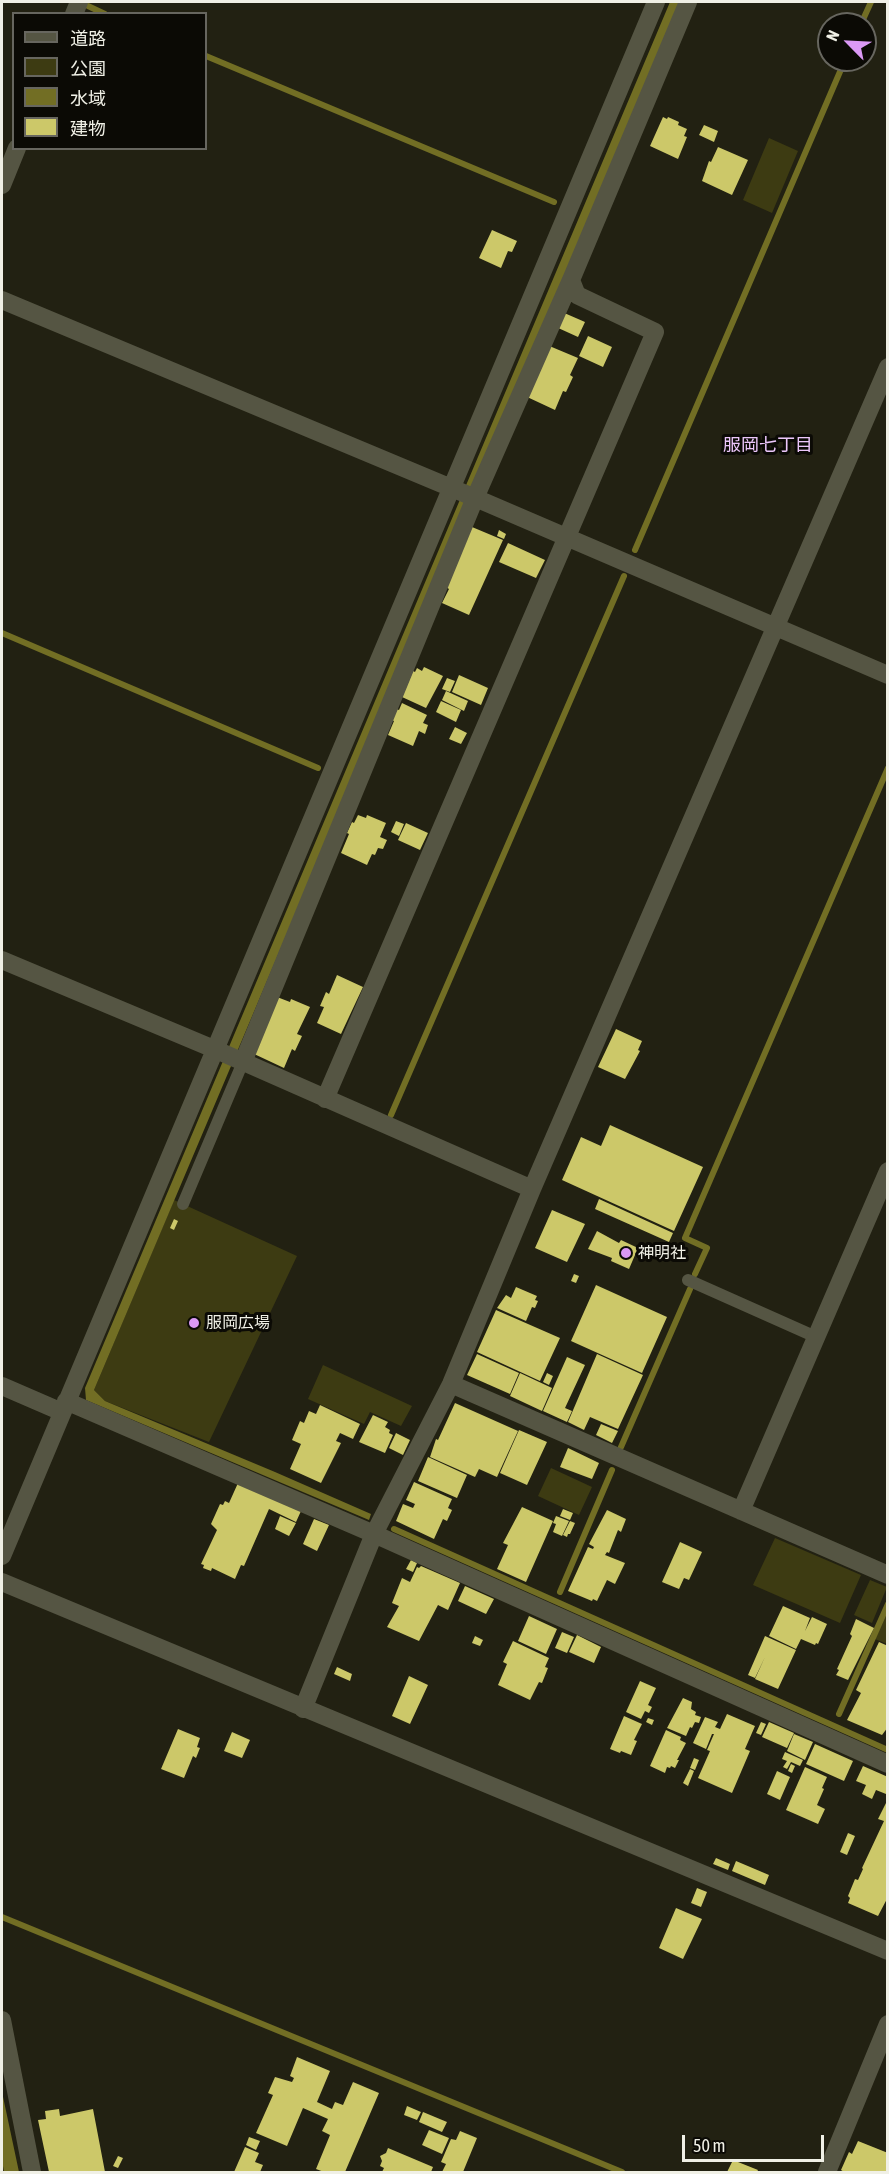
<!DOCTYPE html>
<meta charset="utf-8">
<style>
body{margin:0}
#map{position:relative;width:889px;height:2174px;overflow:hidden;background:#222112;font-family:"Asap Condensed","Noto Sans JP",sans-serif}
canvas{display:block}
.frame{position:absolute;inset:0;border:3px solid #f0f0e6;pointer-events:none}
.legend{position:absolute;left:12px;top:12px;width:195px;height:138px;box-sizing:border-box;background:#0b0a05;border:2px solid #67665f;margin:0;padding:8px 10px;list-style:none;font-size:18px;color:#f0f0e6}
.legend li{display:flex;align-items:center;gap:12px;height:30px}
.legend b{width:30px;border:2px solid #67665f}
.north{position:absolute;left:817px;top:12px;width:60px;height:60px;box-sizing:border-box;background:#0b0a05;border:2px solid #67665f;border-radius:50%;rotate:294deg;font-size:16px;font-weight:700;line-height:24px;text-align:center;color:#f0f0e6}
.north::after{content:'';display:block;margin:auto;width:21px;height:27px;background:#db99f5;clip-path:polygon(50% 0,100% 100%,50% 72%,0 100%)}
.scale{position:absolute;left:682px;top:2135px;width:142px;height:27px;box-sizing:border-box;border:3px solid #f0f0e6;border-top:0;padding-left:8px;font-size:18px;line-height:21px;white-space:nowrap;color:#f0f0e6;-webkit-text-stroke:4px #0b0a05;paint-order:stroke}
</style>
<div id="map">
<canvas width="889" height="2174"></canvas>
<div class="frame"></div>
<ul class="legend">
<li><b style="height:8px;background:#555543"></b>道路</li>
<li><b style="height:16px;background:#3d3b12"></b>公園</li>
<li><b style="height:16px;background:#726e24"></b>水域</li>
<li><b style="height:16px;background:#ccc869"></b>建物</li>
</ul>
<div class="north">N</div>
<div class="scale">50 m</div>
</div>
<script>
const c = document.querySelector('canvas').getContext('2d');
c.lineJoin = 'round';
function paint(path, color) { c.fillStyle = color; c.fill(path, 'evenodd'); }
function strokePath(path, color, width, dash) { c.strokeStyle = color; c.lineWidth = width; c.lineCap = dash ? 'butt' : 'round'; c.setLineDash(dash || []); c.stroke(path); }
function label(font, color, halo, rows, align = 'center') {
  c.font = font + ' "Asap Condensed","Noto Sans JP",sans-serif'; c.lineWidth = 6; c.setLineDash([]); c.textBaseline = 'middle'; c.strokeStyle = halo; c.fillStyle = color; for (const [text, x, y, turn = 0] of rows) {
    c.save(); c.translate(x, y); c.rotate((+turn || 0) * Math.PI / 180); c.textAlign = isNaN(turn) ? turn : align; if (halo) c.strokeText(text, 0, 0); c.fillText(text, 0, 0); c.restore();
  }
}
const green = new Path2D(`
 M769,138l29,13 -26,62 -29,-13z
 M174,1200l123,56 -88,186 -104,-41 -11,-11z
 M323,1365l89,41 -11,20 -31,-14 -6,12 -56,-25z
 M551,1468l41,19 -13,28 -41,-19z
 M775,1538l86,37 -21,48 -87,-38z
 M870,1580l17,7 -15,36 -18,-8z
 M886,1616h1v28l-12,-5z`);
const water = new Path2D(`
 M670,2h11l-587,1388 11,11 170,71 96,42 -2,6 -283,-120 -1,-12z
 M2,2092l17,80h-15l-2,-12z`);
const stream = new Path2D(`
 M88,6l17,8
 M861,24l10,-22
 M206,56l348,146
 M635,550l210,-490
 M2,633l316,135
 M391,1115l233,-539
 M695,1274l12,-26 -22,-10 203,-470
 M621,1447l69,-158
 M394,1529l494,221
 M560,1592l52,-122
 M839,1714l49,-110
 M2,1917l620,255`);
const building = new Path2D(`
 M663,117l4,2 1,-2 11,5 -1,3 9,4 -3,7 3,1 -9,22 -28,-13z
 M704,125l14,6 -4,11 -15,-7z
 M718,147l30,13 -16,35 -30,-14 7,-20 2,1z
 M492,230l25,11 -5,11 -4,-1 -7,17 -22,-10z
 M562,312l23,10 -7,15 -22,-10z
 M588,336l24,11 -9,20 -24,-11z
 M547,345l31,13 -8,17 3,2 -7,15 -3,-1 -8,19 -30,-14z
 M472,527l31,13 -34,75 -27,-12 7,-14 -3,-2z
 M499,530l7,4 -2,5 -7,-3z
 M508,543l37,17 -9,18 -37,-16z
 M424,667l19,9 -17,32 -24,-11 11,-26 2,1 2,-4 5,3z
 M459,675l29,13 -7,17 -29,-13z
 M447,678l8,3 -5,11 -8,-3z
 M446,691l22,10 -4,10 -22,-11z
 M441,701l20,9 -5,12 -20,-10z
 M402,703l25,12 -4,8 5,2 -3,9 -6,-3 -6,15 -25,-11 6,-14 -5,-2 5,-11 5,2z
 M455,727l12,6 -6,11 -12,-5z
 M358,815l8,3 1,-3 19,8 -6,14 7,3 -4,9 -5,-1 -3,7 -3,-1 -5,11 -26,-12 8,-19 -2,-1 5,-11 2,1z
 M396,821l8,3 -5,12 -8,-4z
 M406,823l22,10 -8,17 -22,-10z
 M337,975l26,12 -22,47 -24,-11 7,-16 -4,-1 6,-14 3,2z
 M277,997l13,5 1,-3 19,8 -13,27 5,2 -7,15 -3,-2 -8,19 -32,-15z
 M616,1029l26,12 -4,9 2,1 -15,28 -27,-12z
 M610,1125l93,42 -29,64 -112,-51 19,-43 20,9z
 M599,1199l74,34 -4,9 -74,-33z
 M552,1210l33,14 -18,38 -32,-14z
 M174,1219l4,2 -4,9 -4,-2z
 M597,1231l22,12 2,-3 17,8 -9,21 -18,-8 1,-3 -24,-9z
 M574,1274l5,2 -3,7 -5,-2z
 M596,1285l71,32 -25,56 -71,-32z
 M516,1287l21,9 -2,4 3,1 -3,7 -3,-1 -6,14 -29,-13 9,-13 5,3z
 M496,1310l64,28 -20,43 -63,-29z
 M477,1354l42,19 -9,21 -43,-19z
 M597,1354l46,21 -25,54 -28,-12 -6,13 -16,-8z
 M567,1357l18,8 -20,43 7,3 -5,11 -24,-11z
 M520,1373l32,15 -10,23 -32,-15z
 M547,1373l6,3 -4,9 -6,-3z
 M455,1403l63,28 -21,46 -18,-8 -4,8 -45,-20 6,-18 2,1z
 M320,1405l40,19 -7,15 -13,-6 -4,8 5,2 -20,40 -31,-14 11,-25 -9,-4 8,-19 4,2 5,-12 7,3z
 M373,1415l15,7 -3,5 5,3 -1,3 4,2 -8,18 -26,-11z
 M601,1424l17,7 -6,12 -16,-8z
 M519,1430l28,12 -20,43 -27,-12z
 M396,1433l14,7 -7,15 -14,-7z
 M568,1448l31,15 -7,16 -32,-12z
 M428,1457l39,18 -10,23 -39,-17z
 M414,1482l38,17 -4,9 4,2 -5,11 -4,-2 -9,20 -38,-18 7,-17 10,4 2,-4 -9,-4z
 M238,1483l63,28 -5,11 -27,-13 -25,57 -3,-1 -6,14 -23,-11 -1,3 -8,-3 1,-3 -3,-1 16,-34 -6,-6 9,-20 3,1 2,-4 4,2z
 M522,1507l31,14 -27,61 -29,-13 11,-24 -5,-2z
 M563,1509l10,4 -3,7 -10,-4z
 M607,1510l19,9 -5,13 -3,-2 -9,23 -2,-1 -2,3 20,8 -10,21 -8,-4 -10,21 -4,-2 -1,2 -24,-10 20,-44 5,2 1,-2 -5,-3z
 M280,1516l16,7 -7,13 -14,-7z
 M556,1516l13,5 -7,15 -9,-4 3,-8 -3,-1z
 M314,1519l15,6 -12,26 -14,-7z
 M570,1521l5,2 -5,11h-2l-1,3 -4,-2z
 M680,1542l22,10 -13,28 -5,-2 -5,11 -17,-7z
 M411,1560l6,3 -4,9 -7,-3z
 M421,1566l39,17 -12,27 -10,-5 -19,36 -32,-14 12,-21 -7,-3 10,-25 8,4 7,-15 2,1z
 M465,1586l29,13 -8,15 -28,-13z
 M783,1606l27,12 -5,13 7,-14 15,7 -9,20 -2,-1 -1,2 -14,-6 -5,10 -27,-13z
 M529,1616l28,13 -11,25 -28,-13z
 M856,1619l18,9 -26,52 -12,-5 3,-5 -2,-1 15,-33 -2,-2z
 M562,1632l12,5 -7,16 -12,-5z
 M577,1635l24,12 -7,16 -25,-11z
 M475,1636l8,4 -3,6 -8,-3z
 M765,1636l31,14 -18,39 -23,-10 10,-22 -10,21 -7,-3z
 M513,1641l36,17 -4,9 3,1 -6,15 -3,-1 -9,18 -32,-15 9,-21 -4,-2z
 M879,1642l9,4v81l-6,8 -35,-15 14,-27 -5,-3z
 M337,1667l15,7 -2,7 -16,-7z
 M409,1676l19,9 -18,39 -18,-8z
 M640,1681l16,7 -8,17 4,2 -3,6 -4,-2 -4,8 -15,-7z
 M683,1698l9,4 -1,7 5,3 -1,3 6,2 -2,6 -4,-1 -3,6 -2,-1 -4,9 -19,-8z
 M727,1714l28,12 -10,23 5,2 -18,42 -34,-15 12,-27 -3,-1 7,-16h-2l-6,15 -13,-6 12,-26 13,5 -3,5 5,2z
 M624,1716l18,8 -8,16 3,1 -6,14 -10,-4 -1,2 -10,-4z
 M648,1718l6,2 -2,5 -6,-3z
 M761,1722l5,2 -5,11 -5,-2z
 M769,1722l25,11 -7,15 -25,-11z
 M178,1729l22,9 -3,9 3,1 -4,10 -3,-2 -9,22 -23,-9z
 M666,1730l15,7 -1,3 6,3 -9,17h2l-4,8 -4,-2 -1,2 -3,-1 -2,6 -15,-7z
 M232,1732l18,8 -8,18 -18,-7z
 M794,1734l19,8 -8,18 -18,-9z
 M815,1744l38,17 -9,20 -38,-17z
 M785,1752l18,8 -3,6 -9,-4 -4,7 -4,-2 4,-6 -5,-2z
 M694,1758l5,2 -4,10 -5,-2z
 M791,1764l4,2 -3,7 -4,-2z
 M863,1766l25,11 -2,17 -10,-4 -4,9 -10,-5 4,-9 -10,-4z
 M805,1767l22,10 -5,11 2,1 -7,16 8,4 -7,15 -32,-14z
 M690,1769l4,2 -6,15 -5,-3z
 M777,1771l13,6 -10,23 -13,-6z
 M888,1799v98l-10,19 -30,-13 2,-5 -2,-2 7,-17 3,1 5,-11 -1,-1 22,-47 -6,-2z
 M848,1833l7,3 -8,19 -7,-3z
 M716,1858l14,6 -2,6 -15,-6z
 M736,1861l33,14 -4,10 -33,-14z
 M697,1888l10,4 -6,15 -10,-4z
 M676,1908l26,11 -19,40 -24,-11z
 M297,2057l33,14 -13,31 15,7 3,-7 8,3 10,-23 26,11 -34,79h-21l-8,-3 14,-34 -8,-4 6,-12 -25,-11 -16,38 -31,-13 17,-38 -5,-2 7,-16 17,5 2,-4 -4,-2z
 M407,2106l14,6 -4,8 -13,-5z
 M59,2109l1,7 33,-7 12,63h-56l-11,-52 8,-1 -1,-8z
 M423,2112l24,10 -5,10 -23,-10z
 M429,2130l20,8 -7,16 -20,-9z
 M460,2131l17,7 -14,34h-21l4,-8 -5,-2 10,-23 5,1z
 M249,2137l11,4 -4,9 -10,-5z
 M858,2141l30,12v19h-44l-3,-2 8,-18 3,2z
 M245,2147l14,6 -4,9 8,3 -3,7h-26z
 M388,2148l45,19 -2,5h-49l2,-4 -4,-2 2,-5 -2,-5 6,-3z
 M118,2156l5,2 -5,10 -5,-2z
 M733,2160l25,10 -1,2h-30z`);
const service = new Path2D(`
 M183,1204l60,-142
 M688,1280l128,57`);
const minor = new Path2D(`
 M74,14l5,-12
 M2,185l15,-37
 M2,300l471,197 415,178
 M2,960l212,89 318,140
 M243,1062l232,-564 96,-218
 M325,1099l330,-767 -78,-37 -6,-15 117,-278
 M451,1384l437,191
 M2,1386l60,26
 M66,1401l308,133 514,230
 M741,1511l147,-340
 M2,1556l654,-1554
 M2,1582l886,369
 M303,1709l71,-175 77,-150 81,-195 356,-822
 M2,2020l30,152
 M827,2172l61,-148`);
const markers = [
 [626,1253,6,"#db99f5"],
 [194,1323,6,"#db99f5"]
];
const poiNames = [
 ["神明社",638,1253],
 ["服岡広場",206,1323]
];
const neighbourhoodNames = [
 ["服岡七丁目",768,445]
];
paint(green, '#3d3b12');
paint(water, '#726e24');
strokePath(stream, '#726e24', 6);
paint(building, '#ccc869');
strokePath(service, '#555543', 12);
strokePath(minor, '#555543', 18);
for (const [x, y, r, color] of markers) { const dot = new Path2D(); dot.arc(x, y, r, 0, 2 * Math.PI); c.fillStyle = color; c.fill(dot); strokePath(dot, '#0b0a05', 2); }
label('16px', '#f0f0e6', '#0b0a05', poiNames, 'left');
label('18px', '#ebc6fa', '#0b0a05', neighbourhoodNames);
</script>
